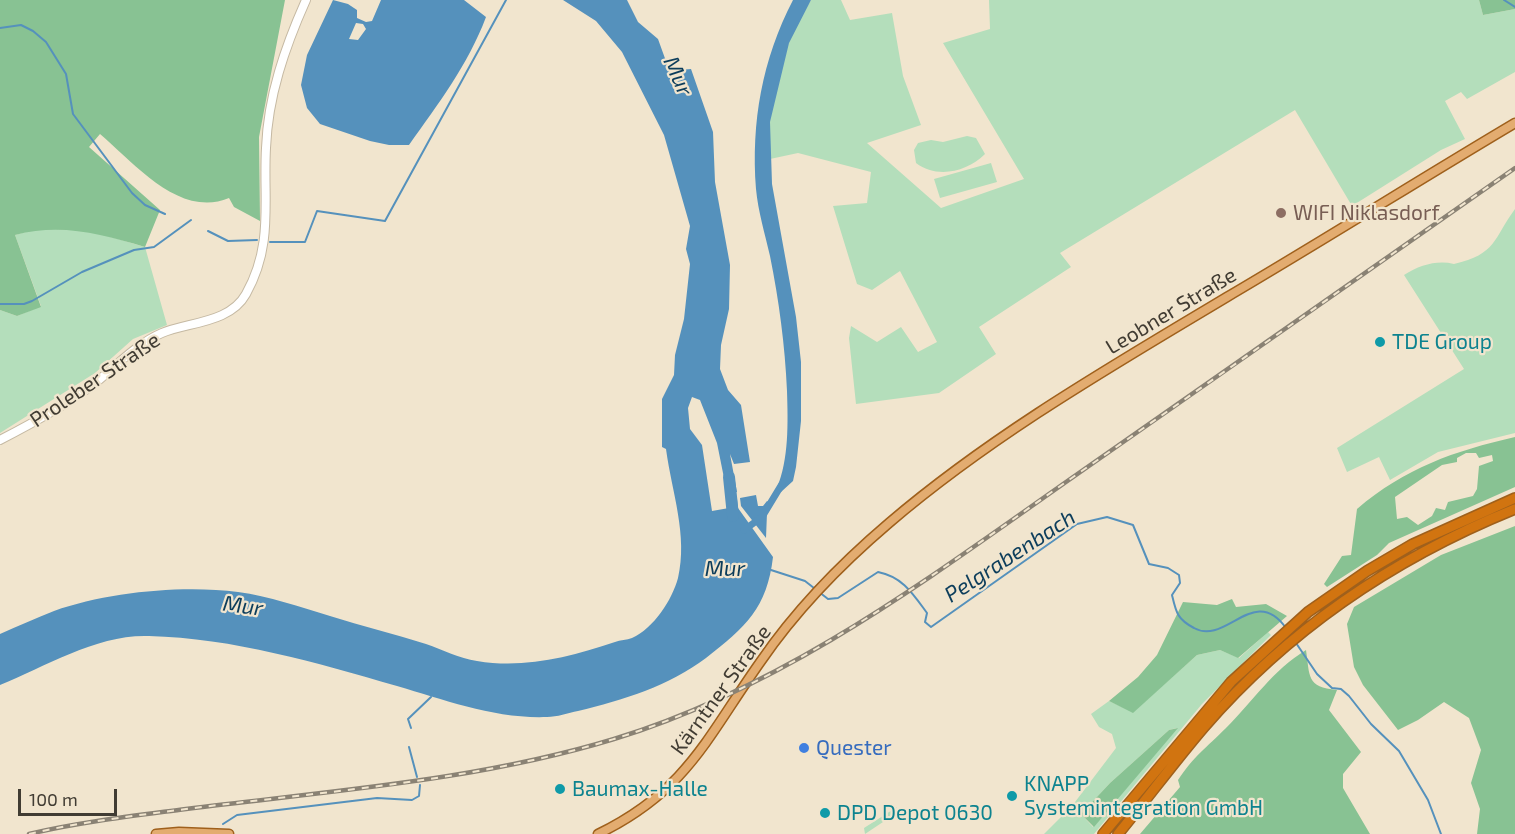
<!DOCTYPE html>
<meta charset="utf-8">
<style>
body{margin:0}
#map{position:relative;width:1515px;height:834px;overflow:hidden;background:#f1e5ce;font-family:"Exo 2",sans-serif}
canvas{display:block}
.scale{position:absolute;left:18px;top:789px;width:99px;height:27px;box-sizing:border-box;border:3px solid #413c33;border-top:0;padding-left:8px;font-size:18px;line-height:21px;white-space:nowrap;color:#413c33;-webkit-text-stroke:4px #f1e5ce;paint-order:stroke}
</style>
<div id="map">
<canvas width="1515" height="834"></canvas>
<div class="scale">100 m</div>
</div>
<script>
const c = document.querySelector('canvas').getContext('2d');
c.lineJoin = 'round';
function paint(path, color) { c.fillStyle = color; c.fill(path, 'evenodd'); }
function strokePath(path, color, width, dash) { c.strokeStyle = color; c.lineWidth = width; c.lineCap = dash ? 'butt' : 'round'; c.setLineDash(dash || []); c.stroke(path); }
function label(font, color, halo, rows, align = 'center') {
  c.font = font + ' "Exo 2",sans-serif'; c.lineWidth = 4.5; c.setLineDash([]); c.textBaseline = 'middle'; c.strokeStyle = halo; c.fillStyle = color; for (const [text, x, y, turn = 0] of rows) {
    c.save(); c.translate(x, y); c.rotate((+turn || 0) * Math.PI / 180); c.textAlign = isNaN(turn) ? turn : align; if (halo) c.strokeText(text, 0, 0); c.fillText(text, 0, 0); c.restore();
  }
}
const green = new Path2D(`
 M811,0h30l9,20 42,-7 11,63 18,49 -54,18 74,65 83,-29 -81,-136 47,-14 -1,-29h490l4,15 32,-6v63l-48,27 -6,-7 -16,9 20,38 -24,11 -89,56 -57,-96 -235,143 11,14 -92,60 17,27 -57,39 -83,11 -7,-66 2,-12 26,16 24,-15 17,25 19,-10 -37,-71 -28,19 -15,-6 -24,-78 34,-3 4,-31 -73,-19 -28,6c0,-12 -1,-25 0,-37 2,-37 19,-92 41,-122z
 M967,136l9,2 9,16c-18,18 -48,25 -69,9l-2,-13 4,-7 13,-3 12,2z
 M991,163l6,19 -57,16 -6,-19z
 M1515,209v224l-77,19 -48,28 -11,-23 -32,15 -10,-24 127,-79 -60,-94c16,-10 33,-15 50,-11 43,-10 39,-25 61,-55z
 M40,228l51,3 54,16 22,78 -34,14 -38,34 -95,60v-123l17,6 24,-10 -26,-71z
 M1268,632l3,3 -69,69 -108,130h-50l28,-28 44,-58 -4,-14 -13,-7 -8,-13 18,-13 24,11 64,-57 23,-5 19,8zM1177,728l-84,99 -12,-13 29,-31 59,-53z
 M897,807l-5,9 -27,18 -1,-6z`);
const forest = new Path2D(`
 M0,0h285l-26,137 1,84 -26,-14 -5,-9c-49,21 -95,-35 -129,-64l-11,13 71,63 -15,37c-44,-13 -84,-24 -130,-12l26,72 -24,9 -17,-6z
 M1479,0h36v9l-32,6z
 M1515,437v50l-126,56 -12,12 -50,32 -3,-3 18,-28 9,-1 6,-46c48,-41 97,-58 158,-72zM1466,453h10l3,5 13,-3 1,6 -14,5 -2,23 -4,7 -25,6 -3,8 -9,-2 -4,8 -14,9 -11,-8 -10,2 -2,-22 47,-32 15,-3v-4z
 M1515,526v308h-38l3,-25 -9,-26 10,-33 -12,-32 -25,-16 -26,18 -20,10 -35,-45 -9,-18 -7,-43 7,-17 87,-52z
 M1232,599l4,8 30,-3 21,12 -49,42 -18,-8 -23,5 -64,58 -24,-12 29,-24 19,-22 26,-53 34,3z
 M1306,650c4,26 0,37 31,40l-8,20 32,42 -18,22v14l27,46h-230l40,-47 -2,-7c16,-24 28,-32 48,-52 27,-27 47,-58 80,-78z
 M1178,728l-84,99 -13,-13 29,-31 59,-53z`);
const water = new Path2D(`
 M333,0l15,4 9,6v8l9,4 6,-1 9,-21h83l22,17c-18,48 -48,87 -77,128h-20l-19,-4 -50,-17 -13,-16 -6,-23 6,-30zM356,23l7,1 3,5 -8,11 -9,-1z
 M563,0h64l11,22 20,17 9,25 12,6 12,-1 22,63 2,50 15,83 -1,44 -8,36 -1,24 8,21 13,15 9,57 -16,2 -4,-10 7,38 -10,1 -10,-50 -17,-43 -8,-3 -4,11 2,21 12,16 10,66 17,-3 -1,-7 9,-2 1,9 35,49c-6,51 -27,70 -67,101 -37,28 -83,42 -128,53 -10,2 -21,6 -31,6 -52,2 -102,-17 -150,-31 -80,-23 -164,-48 -248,-50 -51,-2 -103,30 -149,49v-51c18,-8 36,-16 54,-23 54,-19 128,-26 184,-19 31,4 62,15 92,24 32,10 64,18 96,28 17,6 33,14 51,17 47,8 93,-4 138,-19 5,-2 12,-2 17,-4 22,-10 40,-38 46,-60 10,-43 -6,-85 -12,-129l-4,-2v-48l12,-24 1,-20 9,-36 6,-55 -4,-15 4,-23 -26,-91 -42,-83 -26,-31z
 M793,0h18l-22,43 -19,79 2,62 24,133 5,45v59l-5,46 -3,14 -12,11 -4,-4c12,-29 11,-65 10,-97 -2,-46 -8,-90 -17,-135 -5,-22 -12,-45 -14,-67 -5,-67 6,-129 37,-189z
 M756,495l2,11h5l4,-5 5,3 -5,9 -1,25 -25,-32 -1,-8z`);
const stream = new Path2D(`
 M1504,0l11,7
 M0,28l21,-3 12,6 13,11 20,32 7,40 59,79 13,12 20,9
 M208,231l20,10 29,-1
 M270,242h35l12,-31 68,10 121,-221
 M0,304h24l8,-3 50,-29 52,-22 20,-3 37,-27
 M771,570l34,11 23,18 10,-1 40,-26c25,5 35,22 49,41l-2,9 6,5 146,-103 30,-7 26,8 16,39 19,4 11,7 1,8 -8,12c4,17 5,24 22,33 32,18 60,-45 92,0
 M1296,643l21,31 15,14 9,1 8,7 22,28 28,27 29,49 13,34
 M411,728l-3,-9 23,-22
 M409,747l8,30
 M223,824l14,-9 140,-17 35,2 7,-4 1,-11`);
const canal = new Path2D(`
 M744,530l18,-13 20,-33`);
const river = new Path2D(`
 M729,477l4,39`);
const secondary = new Path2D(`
 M0,440c31,-16 61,-32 90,-53 24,-18 44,-42 72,-54 27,-11 68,-10 84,-39 28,-50 17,-94 20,-146 2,-52 19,-101 40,-148`);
const primary = new Path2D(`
 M156,834l23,-2 50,2
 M598,834c90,-44 109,-97 163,-173 35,-51 81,-98 128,-138 103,-88 223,-157 338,-226 97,-57 192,-117 288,-174`);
const motorway = new Path2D(`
 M1103,834l128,-152 77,-70 59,-41 46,-27 102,-46
 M1118,834c29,-35 56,-72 86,-107 86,-99 190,-169 311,-218`);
const rail = new Path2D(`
 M29,834c51,-12 104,-18 157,-25 142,-18 290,-28 428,-70 173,-53 316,-162 462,-264 147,-102 293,-205 439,-307`);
const markers = [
 [1281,213,6,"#8d6e63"],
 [1380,342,6,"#0f9aa8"],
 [804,748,6,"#3f7fe0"],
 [560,789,6,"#0f9aa8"],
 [1012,796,6,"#0f9aa8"],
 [825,813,6,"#0f9aa8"]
];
const educationNames = [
 ["WIFI Niklasdorf",1293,213]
];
const streetNames = [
 ["Leobner Straße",1171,311,-31],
 ["Proleber Straße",95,380,-34],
 ["Kärntner Straße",721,690,-54]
];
const cultureNames = [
 ["TDE Group",1392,342],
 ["KNAPP",1024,784],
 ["Systemintegration GmbH",1024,808],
 ["Baumax-Halle",572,789],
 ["DPD Depot 0630",837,813]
];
const shopNames = [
 ["Quester",816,748]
];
const waterNames = [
 ["Mur",678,76,66],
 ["Pelgrabenbach",1010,556,-33],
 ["Mur",725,569],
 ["Mur",243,606,8]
];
paint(green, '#b4debb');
paint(forest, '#88c293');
paint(water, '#5591bc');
strokePath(stream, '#5591bc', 2);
strokePath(canal, '#5591bc', 7);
strokePath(river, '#5591bc', 12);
strokePath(secondary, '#c5b9a3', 10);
strokePath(primary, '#9f601c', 11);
strokePath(motorway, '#9f601c', 12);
strokePath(secondary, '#fff', 8);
strokePath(primary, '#e3ac70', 8);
strokePath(motorway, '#d17410', 9);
strokePath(rail, '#8a8274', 4.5);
strokePath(rail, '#f1e5ce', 2, [7]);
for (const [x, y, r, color] of markers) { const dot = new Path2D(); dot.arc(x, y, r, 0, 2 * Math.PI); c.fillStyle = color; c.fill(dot); strokePath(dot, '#f1e5ce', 2); }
label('21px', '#785e54', '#f1e5ce', educationNames, 'left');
label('21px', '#413c33', '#f1e5ce', streetNames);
label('21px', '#0d838f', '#f1e5ce', cultureNames, 'left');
label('21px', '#366cbe', '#f1e5ce', shopNames, 'left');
label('italic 22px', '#0c3d5b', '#f1e5ce', waterNames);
</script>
